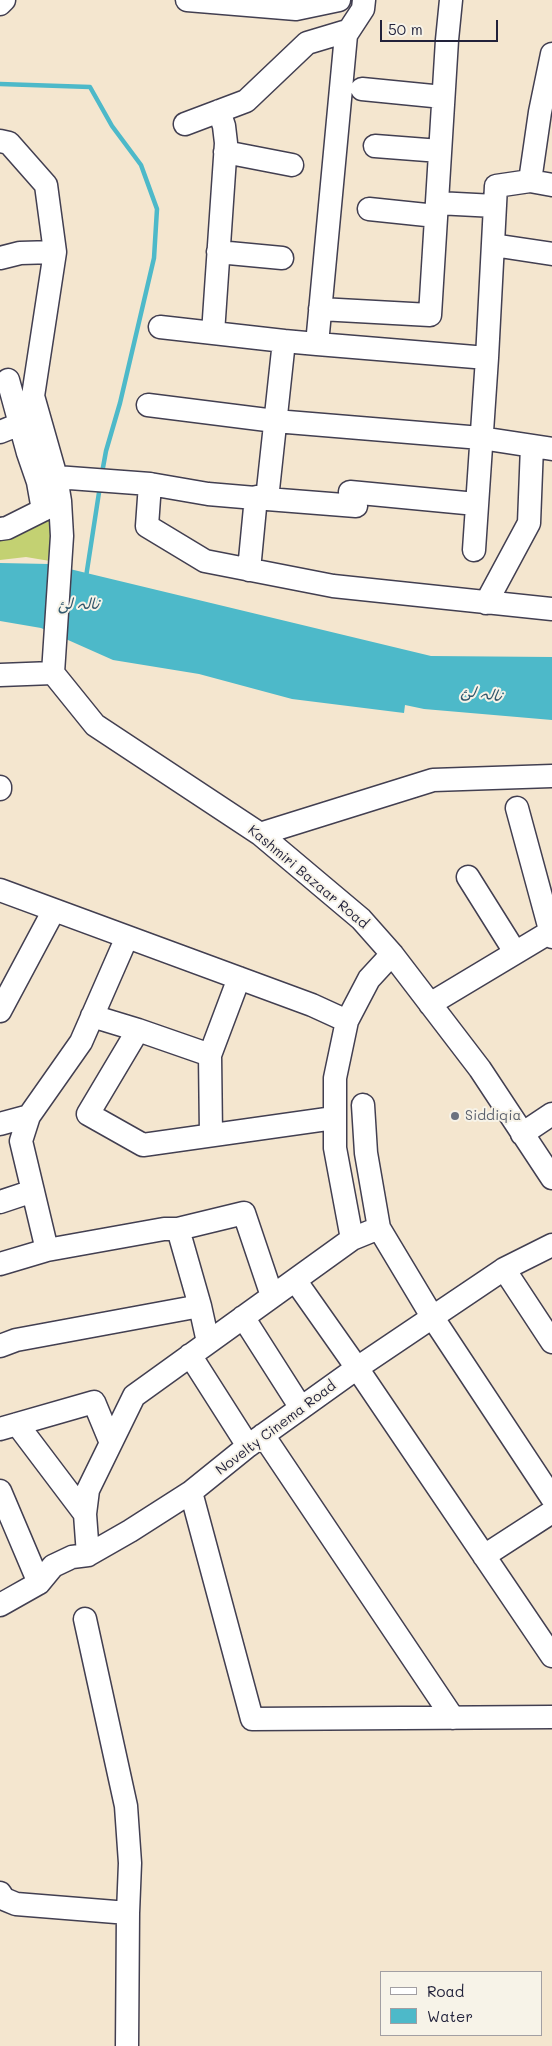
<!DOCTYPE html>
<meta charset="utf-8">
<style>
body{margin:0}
#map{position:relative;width:552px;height:2046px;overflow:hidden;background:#f4e6cf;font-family:Mali,sans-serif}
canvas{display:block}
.legend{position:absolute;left:380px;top:1971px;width:162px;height:65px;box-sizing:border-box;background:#f7f3e8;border:1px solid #a29fa3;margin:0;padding:6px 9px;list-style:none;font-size:15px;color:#22223b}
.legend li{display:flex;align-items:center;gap:10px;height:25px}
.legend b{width:25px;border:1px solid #a29fa3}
.scale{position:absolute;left:380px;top:20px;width:118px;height:22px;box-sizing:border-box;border:2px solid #22223b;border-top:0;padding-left:6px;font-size:15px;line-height:18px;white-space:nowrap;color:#22223b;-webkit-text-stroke:4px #f7f3e8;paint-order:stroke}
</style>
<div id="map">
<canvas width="552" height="2046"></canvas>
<ul class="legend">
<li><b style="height:6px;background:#fff"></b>Road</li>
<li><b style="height:14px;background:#4db9c9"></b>Water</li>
</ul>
<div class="scale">50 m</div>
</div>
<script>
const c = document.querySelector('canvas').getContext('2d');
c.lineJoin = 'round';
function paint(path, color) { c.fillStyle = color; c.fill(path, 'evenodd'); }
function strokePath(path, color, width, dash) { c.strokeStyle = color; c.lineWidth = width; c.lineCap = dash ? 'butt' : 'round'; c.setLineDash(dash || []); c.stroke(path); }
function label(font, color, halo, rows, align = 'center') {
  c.font = font + ' Mali,"Playpen Sans Arabic",sans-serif'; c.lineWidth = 4; c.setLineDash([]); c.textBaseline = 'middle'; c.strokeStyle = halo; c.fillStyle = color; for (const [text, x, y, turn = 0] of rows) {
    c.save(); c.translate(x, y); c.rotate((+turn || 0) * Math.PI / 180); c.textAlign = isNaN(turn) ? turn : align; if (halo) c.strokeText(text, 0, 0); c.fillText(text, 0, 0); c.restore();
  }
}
const green = new Path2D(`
 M51,516l-1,45 -24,-4 -26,3v-25z`);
const water = new Path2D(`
 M0,563l49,1 382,92 121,1v63l-128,-11 -19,-4 -1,8 -112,-14 -93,-25 -86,-14 -72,-32 -41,-7z`);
const stream = new Path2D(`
 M0,84l90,3 22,39 29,39 16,44 -3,49 -34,145 -14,48 -4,22
 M86,577l14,-91`);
const minor = new Path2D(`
 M187,0l109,9 43,-9
 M0,4l4,-4
 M362,89l81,8
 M185,124l61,-23 61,-58 40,-12
 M0,141l9,2 37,42 9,67 -22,144 23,81 4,24 2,35 -9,137
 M375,146l65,5
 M225,152l67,13
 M530,181l10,-69 12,-58
 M437,203l58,3
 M369,209l67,7
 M493,245l59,9
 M218,252l64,6
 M0,258l20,-5 35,-1
 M320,309l110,6 17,-275 4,-40
 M160,327l124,14
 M213,333l13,-190 -2,-17 -5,-15
 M317,344l170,14 9,-172 34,-5 22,4
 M8,380l20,73 10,29 5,28
 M148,405l127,16 206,17 71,11
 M0,432l20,-8
 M56,477l94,7 -3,42 58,35 128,25 219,23
 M150,484l58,10 59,5 17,-158 33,3 29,-309 17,-26 1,-9
 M350,492l126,12
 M267,499l89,7
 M0,529l7,-1 50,-25
 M474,550l13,-192
 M249,570l7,-73
 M486,603l43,-80 3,-77
 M53,673l42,52 165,109 101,85 31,35 88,115 72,109
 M0,675l53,-2
 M0,789v-2
 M517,808l35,129
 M260,834l173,-54 119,-4
 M468,877l47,75
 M0,890l312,115 35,16
 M430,1004l120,-72
 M0,1011l54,-101
 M92,1016l46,14
 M210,1055l29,-77
 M363,1105l3,48 13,75
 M29,1116l52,-74 46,-105
 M0,1124l29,-8 -8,25 26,109
 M522,1134l30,-20
 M211,1135l-1,-80 -72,-25 -50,84 55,31 191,-27
 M0,1202l33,-11
 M178,1229l66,-16 28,83
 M352,1239l27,-11 54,90 119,180
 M0,1264l47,-14 117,-21h14l22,77
 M504,1269l48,73
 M295,1280l62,88 195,288
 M243,1317l58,91
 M0,1346l16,-6 184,-34 8,36
 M190,1355l58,91
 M17,1424l68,90
 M0,1429l94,-27 17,41
 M263,1435l190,283
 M0,1491l39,92
 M191,1492l61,227 300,-2
 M88,1555l-3,-41 3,-24 46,-94 218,-157 -17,-91v-70l12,-57 22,-42 23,-25
 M484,1556l68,-44
 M0,1605l39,-22 14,-17 19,-9 16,-2 42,-24 61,-39 57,-46 109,-78 147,-99 48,-24
 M85,1619l41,187 4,57 -2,50 -1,133
 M0,1893l4,6 12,5 112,9`);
const markers = [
 [455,1116,5,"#6b7280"]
];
const streetNames = [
 ["Kashmiri Bazaar Road",308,877,40],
 ["Novelty Cinema Road",276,1428,-37]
];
const worshipNames = [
 ["Siddiqia",465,1116]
];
const waterNames = [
 ["نالہ لئ",79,604],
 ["نالہ لئ",482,694,8]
];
paint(green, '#c3d172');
paint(water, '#4db9c9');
strokePath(stream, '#4db9c9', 4.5);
strokePath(minor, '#423f51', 25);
strokePath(minor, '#fff', 22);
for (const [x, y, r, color] of markers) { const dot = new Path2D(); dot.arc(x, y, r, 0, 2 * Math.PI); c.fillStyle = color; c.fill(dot); strokePath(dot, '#f7f3e8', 2); }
label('14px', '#22223b', '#f7f3e8', streetNames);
label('14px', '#5b616d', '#f7f3e8', worshipNames, 'left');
label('italic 15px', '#31576d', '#f7f3e8', waterNames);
</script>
